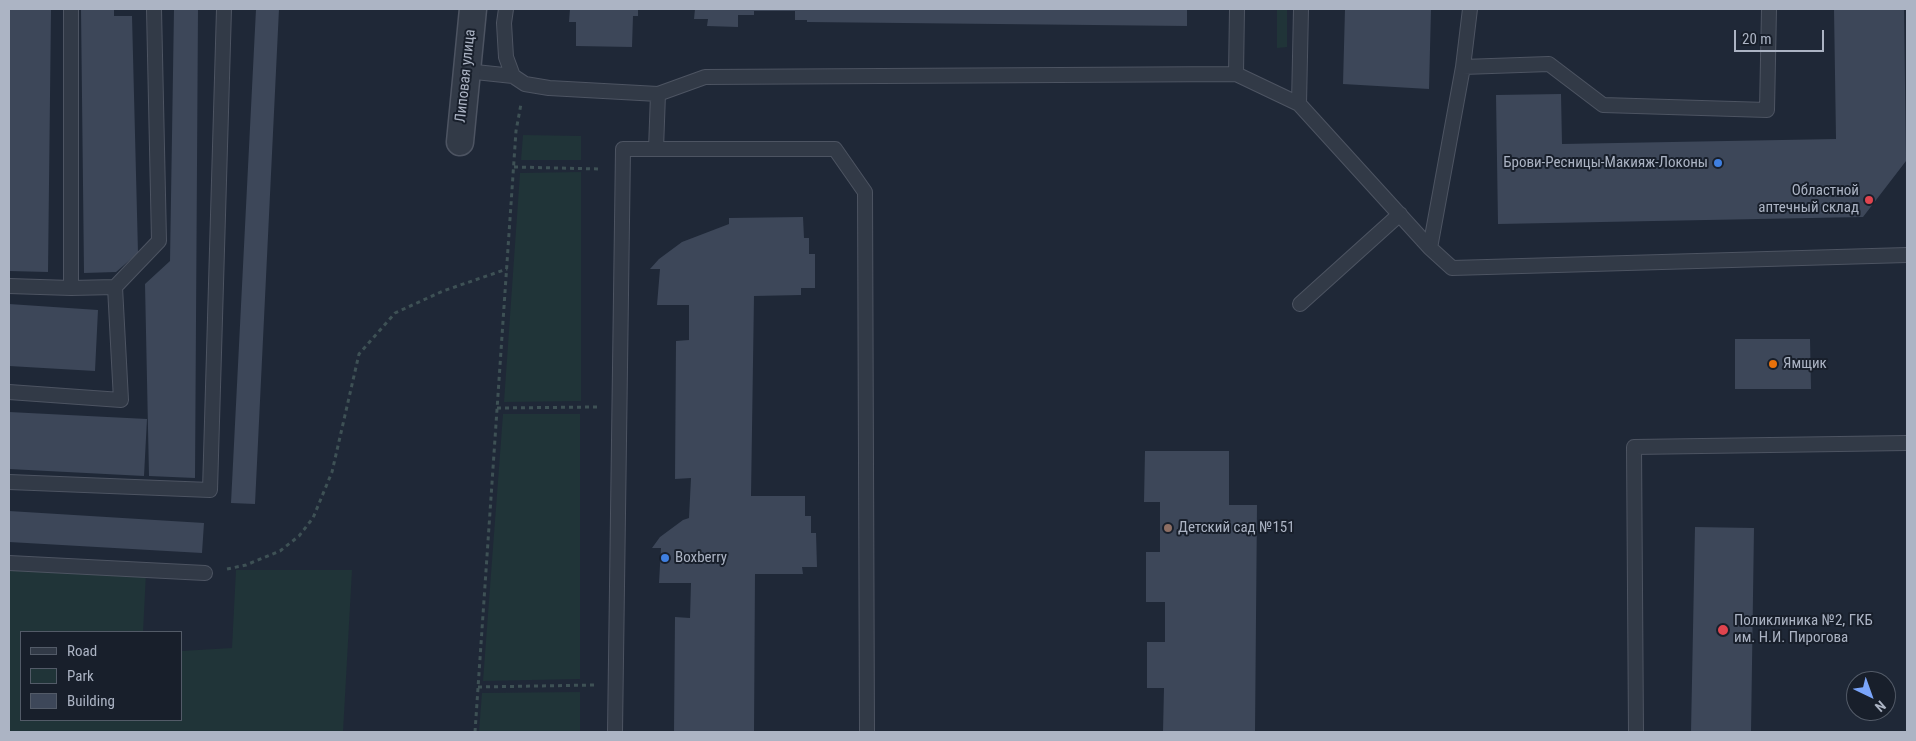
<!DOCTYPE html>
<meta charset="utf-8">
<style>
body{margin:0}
#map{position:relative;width:1916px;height:741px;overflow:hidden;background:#1f2837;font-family:"Roboto Condensed",sans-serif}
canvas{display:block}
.frame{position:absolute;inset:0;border:10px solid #acb4c4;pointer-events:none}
.legend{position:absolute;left:20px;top:631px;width:162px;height:90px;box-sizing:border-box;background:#181f2b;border:1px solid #535b68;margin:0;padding:6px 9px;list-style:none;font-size:15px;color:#acb4c4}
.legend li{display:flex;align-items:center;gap:10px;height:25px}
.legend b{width:25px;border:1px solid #535b68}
.north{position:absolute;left:1846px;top:671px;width:50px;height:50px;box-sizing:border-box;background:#181f2b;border:1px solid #535b68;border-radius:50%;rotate:138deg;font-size:14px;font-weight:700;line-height:20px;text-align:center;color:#acb4c4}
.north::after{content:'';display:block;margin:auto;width:18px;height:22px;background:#7aa5fb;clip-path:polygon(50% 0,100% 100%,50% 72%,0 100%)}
.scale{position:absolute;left:1734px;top:30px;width:90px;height:22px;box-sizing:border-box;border:2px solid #acb4c4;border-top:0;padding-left:6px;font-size:15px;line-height:18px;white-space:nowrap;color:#acb4c4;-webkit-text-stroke:4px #181f2b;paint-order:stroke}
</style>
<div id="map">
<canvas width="1916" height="741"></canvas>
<div class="frame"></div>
<ul class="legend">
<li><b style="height:6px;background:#323a47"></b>Road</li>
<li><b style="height:14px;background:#203438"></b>Park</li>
<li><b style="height:14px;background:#3d4759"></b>Building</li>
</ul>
<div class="north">N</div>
<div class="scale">20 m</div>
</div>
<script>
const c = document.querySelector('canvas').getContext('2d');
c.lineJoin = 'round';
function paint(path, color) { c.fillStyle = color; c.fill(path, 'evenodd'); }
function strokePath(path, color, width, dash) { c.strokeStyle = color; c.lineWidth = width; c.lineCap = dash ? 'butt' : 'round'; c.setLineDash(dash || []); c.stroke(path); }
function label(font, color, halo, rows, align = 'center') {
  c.font = font + ' "Roboto Condensed",sans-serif'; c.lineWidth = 4; c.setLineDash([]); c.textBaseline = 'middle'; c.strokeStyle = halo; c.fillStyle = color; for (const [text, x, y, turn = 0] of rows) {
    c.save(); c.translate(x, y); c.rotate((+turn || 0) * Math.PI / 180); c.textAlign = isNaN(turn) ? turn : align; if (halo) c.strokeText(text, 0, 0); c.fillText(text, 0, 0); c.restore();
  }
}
const green = new Path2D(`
 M1277,9h10v38l-10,1z
 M523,135l58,1v24h-60z
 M581,172v229l-77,1 16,-229z
 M503,414h77v265l-97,2z
 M9,570l137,2 -3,60h-122v88h160v-69l51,-3 4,-78h116l-9,162h-334z
 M580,692v40h-101l3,-39z`);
const building = new Path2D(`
 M9,9h42l-3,263 -39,-1z
 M81,9h33v7h18l6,237 -22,19 -32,1z
 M174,9h24l-3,469 -46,-2 -4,-192 25,-23z
 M256,9h23l-24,495 -24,-1z
 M570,9h68v7h-5l-1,31 -56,-1v-24h-7z
 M695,9h492v17l-380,-4v-2h-12v-9h-41v4h-16v12l-31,-1 1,-7h-14z
 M1345,9h86l-2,80 -86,-5z
 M1834,9h70l2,152 -43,56 -365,7 -2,-129 65,-1 1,50 274,-5z
 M803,217l1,21h5v16h6v34h-14v7l-47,1 -3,200h54v20h6v17h5l1,34h-15l1,7h-48l-1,158h-80l1,-115 15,1 1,-35h-32l2,-35h-9l8,-11 23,-17 6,-2 2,-40 -16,1 1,-138 13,-1v-35h-32l3,-36h-10l9,-10 23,-17 47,-18v-6z
 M9,304l89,6 -3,61 -86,-5z
 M1735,339h75l1,50h-76z
 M9,412l138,7 -3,57 -135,-7z
 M1145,451h84v54h28l-2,227h-92l1,-44h-17v-46h18v-40h-19v-50h14v-50h-16z
 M9,511l195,12 -2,30 -193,-11z
 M1695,527l59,1 -3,204h-60z`);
const path = new Path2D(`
 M514,167l86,2
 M497,408l100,-1
 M227,569l19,-4 34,-14 19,-15 14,-18 19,-46 27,-118 36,-41 48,-22 64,-22
 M478,687l117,-2
 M475,732l41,-601 5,-27`);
const service = new Path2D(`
 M506,9l-2,14 2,34 7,19 12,8 24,4 109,6 47,-17 531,-3 63,30
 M1301,9l-2,95 131,144
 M1769,9l-2,101 -164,-5 -54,-41 -86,3 -33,181 22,20 455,-13
 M1463,67l7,-58
 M466,71l47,5
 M1236,74l1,-65
 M656,149l2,-55
 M9,286l62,2 44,-1
 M71,288v-279
 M1300,304l100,-90
 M9,392l112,8 -6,-113 44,-46 -5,-232
 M9,482l201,8 14,-481
 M9,563l196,10
 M615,732l8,-583h212l30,43 2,540
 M1636,732l-2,-285 273,-4`);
const minor = new Path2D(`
 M460,142l13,-133`);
const markers = [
 [1718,163,5,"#3f7fe0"],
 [1869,200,5,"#e0444e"],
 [1773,364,5,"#e8710a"],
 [1168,528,5,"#8d6e63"],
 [665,558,5,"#3f7fe0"],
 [1723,630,6,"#e0444e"]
];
const streetNames = [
 ["Липовая улица",466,76,-84]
];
const poiNames = [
 ["Брови-Ресницы-Макияж-Локоны",1708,163,"right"],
 ["Областной",1859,191,"right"],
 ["аптечный склад",1859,208,"right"],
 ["Ямщик",1783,364],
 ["Детский сад №151",1178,528],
 ["Boxberry",675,558],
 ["Поликлиника №2, ГКБ",1734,621],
 ["им. Н.И. Пирогова",1734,638]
];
paint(green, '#203438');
paint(building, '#3d4759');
strokePath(service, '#4d5462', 16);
strokePath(minor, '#4d5462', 29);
strokePath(path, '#3e5155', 3, [4, 4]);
strokePath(service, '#323a47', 14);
strokePath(minor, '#323a47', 26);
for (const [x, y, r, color] of markers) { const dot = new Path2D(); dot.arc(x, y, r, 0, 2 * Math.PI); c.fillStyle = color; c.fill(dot); strokePath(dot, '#181f2b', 2); }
label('15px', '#acb4c4', '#181f2b', streetNames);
label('15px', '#acb4c4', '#181f2b', poiNames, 'left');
</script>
